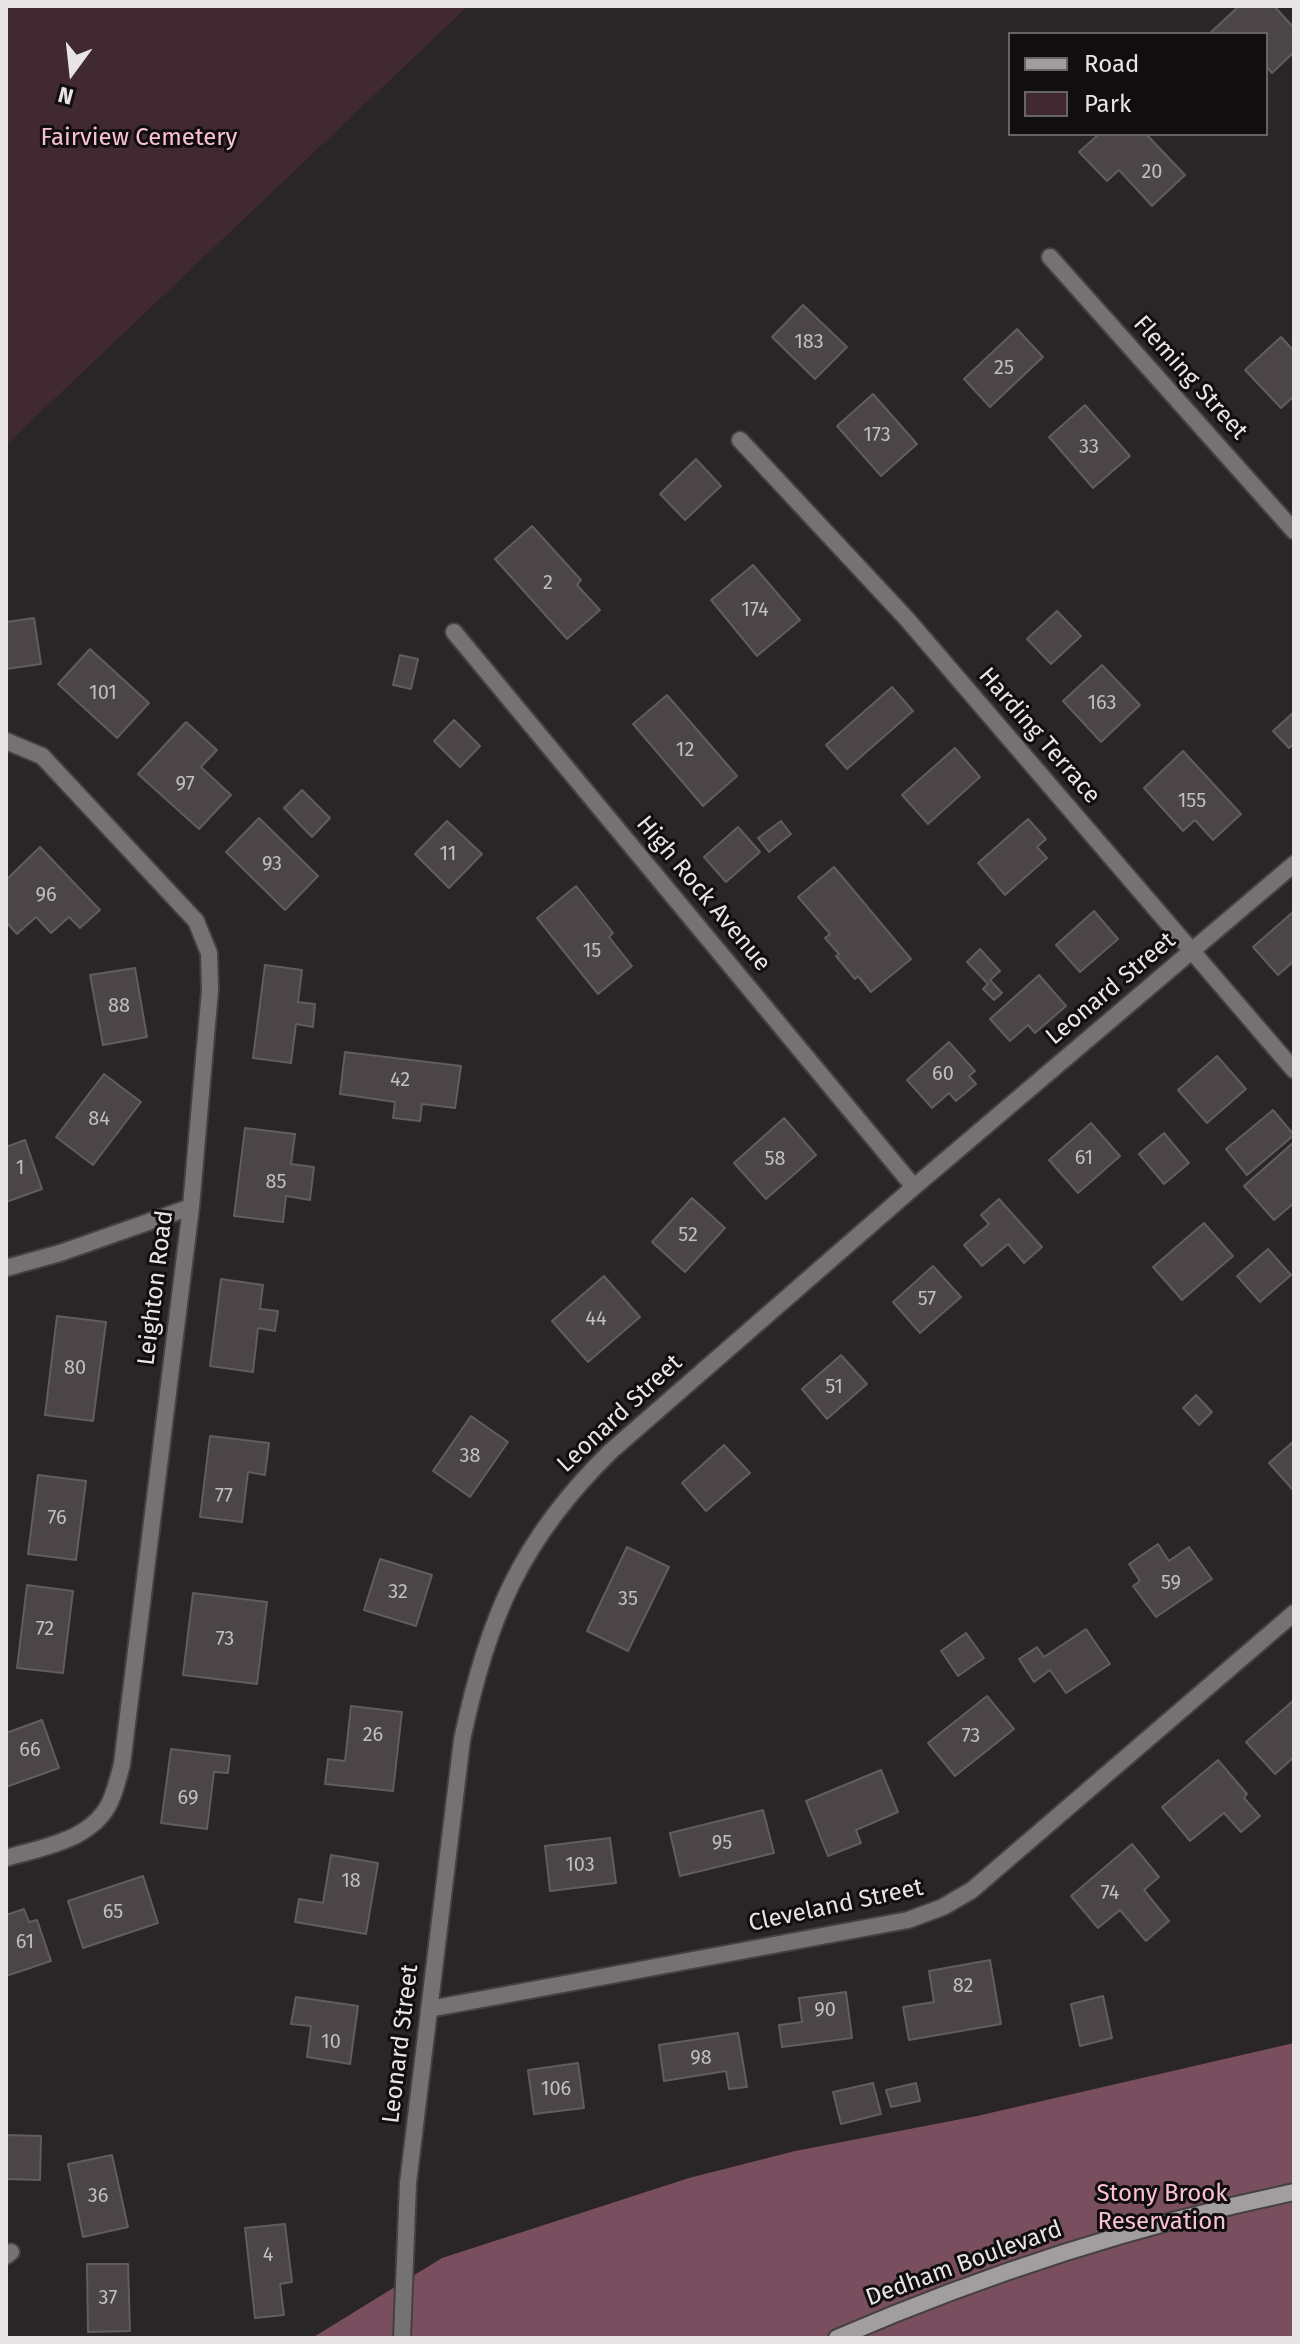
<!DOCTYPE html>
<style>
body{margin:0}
#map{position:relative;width:1300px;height:2344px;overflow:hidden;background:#2a2526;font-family:"Fira Sans",sans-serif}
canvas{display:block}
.frame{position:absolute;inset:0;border:8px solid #e9e5e6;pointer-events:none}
.legend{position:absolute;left:1008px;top:32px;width:260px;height:104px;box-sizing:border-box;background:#110e0f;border:2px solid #676465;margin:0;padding:10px 14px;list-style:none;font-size:24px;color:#e9e5e6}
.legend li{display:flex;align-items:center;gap:16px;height:40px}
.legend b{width:40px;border:2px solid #676465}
.north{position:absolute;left:32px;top:32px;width:80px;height:80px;-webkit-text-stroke:6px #110e0f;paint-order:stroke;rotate:195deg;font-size:22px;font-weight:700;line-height:32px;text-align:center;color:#e9e5e6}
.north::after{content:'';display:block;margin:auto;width:28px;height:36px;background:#e9e5e6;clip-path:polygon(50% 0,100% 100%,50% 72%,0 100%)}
</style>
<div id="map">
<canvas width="1300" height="2344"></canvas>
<div class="frame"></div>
<ul class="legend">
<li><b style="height:10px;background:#a29d9f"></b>Road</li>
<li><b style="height:22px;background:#412932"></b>Park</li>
</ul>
<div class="north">N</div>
</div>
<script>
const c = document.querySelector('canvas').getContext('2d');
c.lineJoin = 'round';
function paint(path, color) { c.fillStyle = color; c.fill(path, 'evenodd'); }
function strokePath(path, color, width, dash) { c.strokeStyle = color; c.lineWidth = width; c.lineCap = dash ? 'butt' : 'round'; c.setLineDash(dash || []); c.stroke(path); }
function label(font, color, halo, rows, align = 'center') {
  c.font = font + ' "Fira Sans",sans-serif'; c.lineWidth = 6; c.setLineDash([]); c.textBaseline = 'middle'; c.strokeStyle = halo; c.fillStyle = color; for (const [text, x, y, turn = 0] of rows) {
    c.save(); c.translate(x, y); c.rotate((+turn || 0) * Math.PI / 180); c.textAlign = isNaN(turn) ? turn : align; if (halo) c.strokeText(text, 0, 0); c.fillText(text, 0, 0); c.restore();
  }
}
const green = new Path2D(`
 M6,6h462l-462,439z`);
const forest = new Path2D(`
 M1294,2043v295h-982l130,-80 247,-80 106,-27 182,-35z`);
const building = new Path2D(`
 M1239,6h35l20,22v24l-22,21 -6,-7v-32h-57z
 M1099,134h47l39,41 -33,31 -33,-36 -12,11 -28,-29z
 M803,305l44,42 -32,32 -43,-42z
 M1017,329l26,28 -53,50 -26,-28z
 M1281,337l13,14v45l-13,12 -36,-38z
 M873,394l44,50 -36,32 -44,-50z
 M1085,405l45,51 -37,32 -44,-51z
 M696,459l25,27 -36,34 -25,-26z
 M532,526l49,54 -4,5 23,25 -33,29 -72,-80z
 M753,565l47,55 -43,36 -46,-56z
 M1057,611l24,25 -30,28 -24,-25z
 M34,618l7,46 -35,5v-47z
 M90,649l59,54 -32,35 -59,-54z
 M400,655l18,4 -7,30 -18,-4z
 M1102,665l38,40 -39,37 -38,-41z
 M892,687l21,24 -66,58 -21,-24z
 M667,695l70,81 -34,30 -70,-82z
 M1294,712v32l-5,4 -16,-17z
 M454,720l26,26 -20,21 -26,-26z
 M186,722l31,28 -16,17 30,28 -32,34 -61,-55z
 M955,748l25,29 -52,47 -26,-29z
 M1183,751l58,63 -28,26 -18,-20 -12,11 -39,-43z
 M302,790l28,28 -18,19 -28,-29z
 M259,818l59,58 -33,34 -59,-58z
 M1028,819l18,20 -9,8 10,11 -42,37 -27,-32z
 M447,821l35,33 -33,34 -34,-34z
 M781,821l10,13 -22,18 -11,-14z
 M738,827l22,25 -34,30 -22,-25z
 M40,847l60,63 -20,18 -11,-11 -18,16 -15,-16 -19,17 -11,-12v-42z
 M834,867l77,92 -40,33 -13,-16 -3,3 -19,-23 3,-2 -14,-16 5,-4 -32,-37z
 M576,886l37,47 -4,4 23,29 -34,28 -61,-76z
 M1094,911l24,28 -38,33 -24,-27z
 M1293,912l1,49 -16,14 -25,-28z
 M980,949l20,22 -10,9 12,13 -8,7 -11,-11 5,-5 -21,-22z
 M265,965l37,5 -4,32 17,2 -2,23 -17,-3 -5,39 -38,-5z
 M135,968l12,69 -44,8 -13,-70z
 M1039,975l27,31 -31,27 -7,-8 -18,16 -20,-22z
 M949,1042l26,29 -6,5 7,8 -20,17 -7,-8 -17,15 -25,-28z
 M345,1052l116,14 -6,42 -33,-4 -2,17 -27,-3 2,-16 -55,-8z
 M1217,1056l29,33 -39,34 -29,-33z
 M104,1074l37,28 -48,63 -37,-28z
 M1273,1110l21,25 -47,40 -21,-26z
 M784,1118l32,37 -50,44 -32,-36z
 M1091,1123l29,33 -42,37 -29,-33z
 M245,1128l50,6 -4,30 23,3 -4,33 -24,-4 -3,26 -49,-6z
 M1164,1133l25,30 -25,21 -25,-30z
 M25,1140l17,49 -36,13v-55z
 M1294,1142v61l-20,17 -30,-34z
 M692,1198l33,30 -40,44 -33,-30z
 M999,1199l43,48 -18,16 -16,-19 -26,22 -18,-21 25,-21 -8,-9z
 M1204,1223l29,33 -51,44 -29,-33z
 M1268,1249l23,26 -31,27 -23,-26z
 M933,1266l28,31 -41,36 -27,-31z
 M604,1276l36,41 -52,45 -36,-41z
 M221,1279l42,6 -3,24 18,2 -3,20 -17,-3 -5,44 -43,-6z
 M57,1316l49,6 -13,99 -48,-6z
 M841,1355l26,29 -40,35 -25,-30z
 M1196,1395l16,17 -13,13 -16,-17z
 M471,1416l37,26 -38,55 -37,-26z
 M210,1436l59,7 -4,32 -17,-3 -6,50 -42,-5z
 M1294,1441v50l-25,-28z
 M724,1445l26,28 -44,38 -24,-28z
 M38,1475l48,6 -10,79 -48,-6z
 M1158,1544l11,17 20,-14 23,32 -56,38 -23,-31 7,-5 -11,-17z
 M627,1547l42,20 -41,84 -41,-20z
 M380,1559l52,16 -16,51 -52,-16z
 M27,1585l46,6 -10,82 -46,-5z
 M193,1593l74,9 -10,82 -74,-9z
 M1086,1629l24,35 -44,29 -16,-23 -16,12 -15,-23 18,-12 7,10z
 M966,1633l18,25 -26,18 -17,-25z
 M987,1696l27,33 -59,47 -27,-33z
 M1294,1700v57l-19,17 -29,-32z
 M351,1706l51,6 -9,79 -68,-7 3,-25 17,2z
 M42,1720l17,48 -53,19v-54z
 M171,1749l59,7 -2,17 -14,-1 -7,57 -46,-6z
 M1218,1760l29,34 -3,4 16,18 -19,16 -17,-19 -34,28 -28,-34z
 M881,1770l17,42 -42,18 5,13 -33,13 -22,-55z
 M763,1810l11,43 -94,23 -10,-43z
 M610,1838l6,45 -66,8 -5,-45z
 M1132,1844l27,33 -15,13 25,31 -23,20 -26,-31 -22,18 -27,-32z
 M331,1855l47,8 -12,71 -71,-12 4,-23 24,4z
 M143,1876l15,47 -75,25 -15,-47z
 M24,1909l5,13 8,-2 14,41 -45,15v-61z
 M990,1960l11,64 -92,16 -6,-33 31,-5 -5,-31z
 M846,1992l6,46 -70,9 -3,-22 23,-3 -3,-24z
 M1103,1996l9,42 -32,8 -9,-42z
 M296,1997l62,9 -8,58 -43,-7 4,-31 -20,-2z
 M738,2033l9,54 -18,2 -3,-18 -62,10 -5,-36z
 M578,2063l6,45 -50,6 -6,-44z
 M873,2083l8,31 -40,10 -8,-32z
 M916,2083l4,18 -29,6 -5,-17z
 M6,2135l35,1 -1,44 -34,-1z
 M112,2155l16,72 -45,10 -15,-73z
 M285,2224l7,58 -12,2 4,31 -29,3 -10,-90z
 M87,2264h41l2,67 -42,1z`);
const minor = new Path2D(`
 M1050,257l244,274
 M740,440l166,178 388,452
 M454,632l460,555
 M6,741l36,15 154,165 13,32 1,37 -19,217 -69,557c-3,12 -6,24 -11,36 -17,40 -68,47 -105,58
 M6,1268l54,-15 131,-46
 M429,2009l479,-89 35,-13 29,-17 322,-277
 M6,2256l5,-4
 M402,2338l6,-155 54,-443c25,-121 59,-201 149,-289l303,-264 380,-323`);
const secondary = new Path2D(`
 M837,2338c148,-64 300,-113 457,-146`);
const numberNames = [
 ["20",1152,172],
 ["183",809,342],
 ["25",1004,368],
 ["173",877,435],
 ["33",1089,447],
 ["2",548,583],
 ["174",755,610],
 ["101",103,693],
 ["163",1102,703],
 ["12",685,750],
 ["97",185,784],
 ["155",1192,801],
 ["11",448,854],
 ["93",272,864],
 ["96",46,895],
 ["15",592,951],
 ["88",119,1006],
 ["60",943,1074],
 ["42",400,1080],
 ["84",99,1119],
 ["61",1084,1158],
 ["58",775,1159],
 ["1",20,1168],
 ["85",276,1182],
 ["52",688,1235],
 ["57",927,1299],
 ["44",596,1319],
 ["80",75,1368],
 ["51",834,1387],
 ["38",470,1456],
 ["77",224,1496],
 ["76",57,1518],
 ["59",1171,1583],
 ["32",398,1592],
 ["35",628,1599],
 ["72",45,1629],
 ["73",225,1639],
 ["26",373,1735],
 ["73",971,1736],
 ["66",30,1750],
 ["69",188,1798],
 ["95",722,1843],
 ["103",580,1865],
 ["18",351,1881],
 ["74",1110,1893],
 ["65",113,1912],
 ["61",25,1942],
 ["82",963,1986],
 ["90",825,2010],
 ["10",331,2042],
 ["98",701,2058],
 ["106",556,2089],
 ["36",98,2196],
 ["4",268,2255],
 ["37",108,2298]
];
const parkNames = [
 ["Fairview Cemetery",139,138],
 ["Stony Brook",1162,2194],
 ["Reservation",1162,2222]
];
const streetNames = [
 ["Fleming Street",1190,378,48],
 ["Harding Terrace",1039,736,49],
 ["High Rock Avenue",703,894,50],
 ["Leonard Street",1111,989,-40],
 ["Leighton Road",156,1288,-83],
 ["Leonard Street",620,1414,-43],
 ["Cleveland Street",836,1906,-12],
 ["Leonard Street",401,2044,-83],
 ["Dedham Boulevard",964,2264,-20]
];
paint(green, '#412932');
paint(forest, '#794f5f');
paint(building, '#4b4547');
strokePath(building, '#625c5e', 2);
strokePath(minor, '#454041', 20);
strokePath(secondary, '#454041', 20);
strokePath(minor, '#757273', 16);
strokePath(secondary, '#a29d9f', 16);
label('20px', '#c2bdbe', null, numberNames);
label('24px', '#fbc0d6', '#110e0f', parkNames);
label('24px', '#e9e5e6', '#110e0f', streetNames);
</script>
